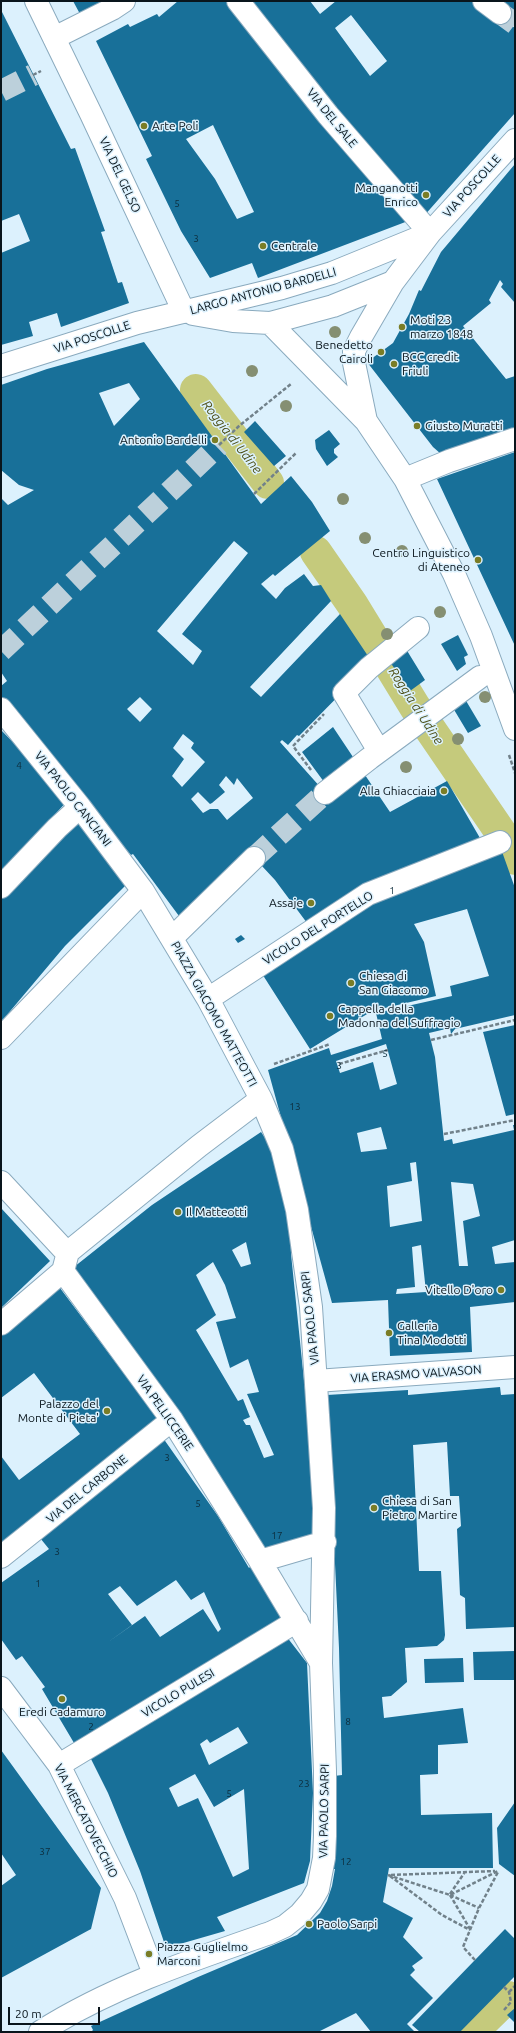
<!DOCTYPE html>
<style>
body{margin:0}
#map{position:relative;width:516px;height:2033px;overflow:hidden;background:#dcf1fd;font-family:Ubuntu,sans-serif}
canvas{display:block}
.frame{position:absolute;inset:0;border:2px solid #09151c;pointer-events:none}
.scale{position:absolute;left:8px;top:2007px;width:92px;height:18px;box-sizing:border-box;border:2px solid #09151c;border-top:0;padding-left:5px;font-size:12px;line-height:14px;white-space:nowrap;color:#09151c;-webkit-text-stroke:3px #dcf1fd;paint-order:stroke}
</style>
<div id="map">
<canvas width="516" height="2033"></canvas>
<div class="frame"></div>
<div class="scale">20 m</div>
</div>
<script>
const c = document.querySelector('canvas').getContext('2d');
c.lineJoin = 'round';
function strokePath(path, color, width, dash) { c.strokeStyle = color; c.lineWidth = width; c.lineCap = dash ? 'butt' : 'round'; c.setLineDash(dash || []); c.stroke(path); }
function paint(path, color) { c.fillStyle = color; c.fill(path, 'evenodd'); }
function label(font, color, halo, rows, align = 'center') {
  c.font = font + ' Ubuntu,sans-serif'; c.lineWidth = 3; c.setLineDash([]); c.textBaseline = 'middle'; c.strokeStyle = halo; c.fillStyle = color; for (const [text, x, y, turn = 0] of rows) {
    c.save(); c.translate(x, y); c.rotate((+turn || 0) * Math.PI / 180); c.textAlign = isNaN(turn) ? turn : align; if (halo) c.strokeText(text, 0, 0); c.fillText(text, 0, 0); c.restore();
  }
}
const canal = new Path2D(`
 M196,390l72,93
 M316,552l36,52 63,103 95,139 5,13
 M472,2032l36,-35`);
const building = new Path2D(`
 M73,1h35l-28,13z
 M178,1h48l16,21 166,199 -150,57 -6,-15 -42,15 -29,-47 -35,-72 6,-3 -56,-115 32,-17 2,3 27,-13 2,3zM213,125l41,87 -17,7 -22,-40 -29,-40z
 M248,1h62l10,13 16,-13h141l38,27v85l-92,104zM351,15l36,46 -17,15 -35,-48z
 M490,1h25v21z
 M1,10l70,139 4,-1 30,83 -4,1 17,51 4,-1 7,21 -68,24 -4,-14 -28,9 4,14 -32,9v-92l29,-12 -11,-27 -18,7z
 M515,164v139l-14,-16 2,-3 -3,-4 -11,20 2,3 -28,23 43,53 9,-3v54l-74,24 -8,-7 -66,-85 26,-19 16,-29 10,-24 2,1 20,-39z
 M144,342l117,162 30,-28 21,26 18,29 -55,45 -2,-2 -12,10 15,15 9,-11 19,-14 9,12 8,-1 10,16 -81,86 11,10 79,-83 32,48 -73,74 -2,-1 -9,10 -6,-5 -2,2 42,47 43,-14 25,37 57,-31 37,64 -174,82 -35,-47 -28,-30 -68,66 -46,-62 -2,1 -130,-154v-15l6,-5 -6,-9v-174l7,7 26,-15 -15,-5 -18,-15v-85l46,-16zM129,383l11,16 -26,27 -15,-33zM234,541l14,12 -66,81 20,17 -9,14 -36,-34zM140,697l12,12 -12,13 -13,-13zM183,734l11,9 -3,5 14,14 -23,25 -10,-11 12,-17 -11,-11zM226,776l8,9 3,-7 16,20 -26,22 -9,-11h-8l-7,4 -12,-14 7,-7 12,12 2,-1 13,-11 -6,-7z
 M255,421l31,35 -12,10 -30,-34z
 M329,430l11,14 -6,5v4l4,4 -11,9 -11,-17 -1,-9z
 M515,452v194l-78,-167z
 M458,635l10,20 -4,2 2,7 -9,7 -16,-27z
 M406,649l19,31 -15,11 -20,-29z
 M462,694l19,32 -13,7 -18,-30z
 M333,727l24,36 -30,23 -25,-34z
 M1,730l68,69 -68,75z
 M80,823l47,61 -62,62 -64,76v-125l29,-33z
 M500,846l15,42v127l-60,14 -4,5 -1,-6 -21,5 6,24 9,84 8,-2 1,5 61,-14 -1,-5h2v115l-23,7 3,17 20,-2v40l-45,5 2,45 -82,4 -2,-56 -56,3 -64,-233 61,-22 2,7 51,-16 -6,-26 76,-17 -2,-10 39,-10 -22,-67 -53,15 10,18 12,54 -64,15 -62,38 -51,-80 112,-74zM386,1044l11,40 -17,6 -7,-28 -33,11 -4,-12zM381,1127l6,22 -26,3 -4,-19zM416,1162l6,59 -32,6 -3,-41 25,-5 -2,-18zM451,1182l22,2 7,32 -17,5 5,45h-9zM421,1245l5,47 -30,2 1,-5 18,-2 -3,-40z
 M241,935l4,4 -7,4 -3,-4z
 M515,1025v89l-9,2 -23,-84z
 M261,1132l11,16 18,70 1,36 29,282 -55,18 -191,-287 78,-62zM246,1242l5,22 -10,3 -9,-17zM213,1262l12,23 11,33 -20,4 14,46 18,-9 11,33 -12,2 27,61 -10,3 -14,-33h-4l-3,-5 7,-3 -7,-18 -5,2 -42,-71 20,-15 -20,-40z
 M1,1208l49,53 -49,47z
 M60,1288l101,135 -160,129v-96l18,24 61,-46 -46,-61 -33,25v-65z
 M500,1387l1,8 14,-1v233l-49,2 -1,-31 -5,-3 -3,-66 4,-3 -2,-30h-9l-3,-54 -34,3 6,126h22l4,64 -1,5 -7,6 -32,2 2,34 -16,14 -9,1 2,21 79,-10 5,35 -30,2v29l-18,1 1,40 71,-2 1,55h-104l-6,34 30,16 -10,19 20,21 -11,8 3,4 -5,5 23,23 -26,26 8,8h-44l-15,-19 -38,19h-227l2,-2 -2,-4 107,-49 99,-42 23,-22 7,-12 5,-15 3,-17h-3l2,-93 8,-1 -3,-127 -12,-253 81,-5v5z
 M163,1438l55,78 31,52 2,-2 36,59 -210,123 -35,-59 3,-2 -23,-31 -6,4 -15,-21v-56l48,-34 -13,-16zM176,1580l15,20 13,-8 17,37 -3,3 -15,-23 -43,28 -15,-21 -41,29 28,-20 -24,-31 12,-8 17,20z
 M283,1632l24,31 6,130 -3,68 -6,22 -87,34 8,14 -59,17 -26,-77 -32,-78 -20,-40zM238,1727l10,16 -39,22 -9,-21 7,-5 -3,-4 6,8zM195,1774l19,33 30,-18 5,80 -16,8 -35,-79 -20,9 -9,-19z
 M515,1651v29h-41l-1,-28z
 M463,1658l1,24 -39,1 -1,-24z
 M1,1750l100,138 -10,41 -90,49v-92l15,-11 -15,-22z
 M515,1802v74l-16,-12 -2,-36z
 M505,1929l10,10v37l-55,56h-40l-8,-7z
 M515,2008v15l-8,-8z`);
const minorTunnel = new Path2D(`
 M500,13l15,11
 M1,91l32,-16
 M1,651l218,-206
 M254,858l71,-65`);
const path = new Path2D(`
 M33,75l8,-4
 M219,445l20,-19 52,-42
 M254,494l42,-41
 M509,755l6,18
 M311,770l-18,-24 31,-32
 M431,1040l84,-20
 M274,1064l56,-20
 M339,1064l49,-14
 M444,1134l71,-14
 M388,1875l62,20 48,-24
 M391,1875l104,-4
 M390,1876l52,39 28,15
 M450,1894l15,-22
 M450,1895l20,34
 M450,1895l29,13
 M475,1960l-12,-13 16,-39 19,-36
 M509,1992l6,-6
 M504,2010l7,-8 -2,-10 -5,-5
 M320,2031v1`);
const minor = new Path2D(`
 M36,1l55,113 93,198
 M238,1l90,114 102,118
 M484,1l16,12
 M54,38l58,-29 12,-8
 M193,314l40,7 37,2 63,-17 60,-24
 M270,323l96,98 39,58 49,95 27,62 34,93
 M1,366l136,-43 145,-35 50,-15 98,-40
 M366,421l-12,-58v-12l7,-14 32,-55 37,-49 85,-93
 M405,479l44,-18 66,-22
 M1,709l79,98 63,84 65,108 53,100 21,50 15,61 14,97 13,201 -3,155 4,108v65l-1,22 -6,31 -7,12 -11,13 -15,12 -15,7c-78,27 -159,54 -230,99
 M379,751l-35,-58 25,-25 49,-40
 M325,793l45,-35 110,-81
 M1,887l56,-59 23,-21
 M172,938l82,-80
 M208,999l160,-105 132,-52
 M1,1038l142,-147
 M1,1182l66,71 132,-107 62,-47
 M63,1271l109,149 88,141
 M1,1324l62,-53 4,-15
 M316,1381l199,-14
 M1,1557l171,-137
 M321,1663l-61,-102 65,-19
 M1,1688l58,77 66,133 29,76
 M59,1765l238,-144`);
const trees = [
 [335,332],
 [252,371],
 [286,406],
 [343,499],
 [365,538],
 [402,551],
 [440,612],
 [387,634],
 [485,697],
 [458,739],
 [406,767]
];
const markers = [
 [144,126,4,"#7a7d26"],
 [426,195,4,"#7a7d26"],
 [263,246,4,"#7a7d26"],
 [402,327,4,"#7a7d26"],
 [381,352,4,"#7a7d26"],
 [394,364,4,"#7a7d26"],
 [417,426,4,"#7a7d26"],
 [215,440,4,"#7a7d26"],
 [478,560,4,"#7a7d26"],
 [444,791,4,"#7a7d26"],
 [311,903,4,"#7a7d26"],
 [351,983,4,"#7a7d26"],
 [330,1016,4,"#7a7d26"],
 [178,1212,4,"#7a7d26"],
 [501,1290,4,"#7a7d26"],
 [389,1333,4,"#7a7d26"],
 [107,1411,4,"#7a7d26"],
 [374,1508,4,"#7a7d26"],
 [62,1699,4,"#7a7d26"],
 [309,1924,4,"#7a7d26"],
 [149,1954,4,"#7a7d26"]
];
const numberNames = [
 ["5",177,204],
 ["3",196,239],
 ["4",19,766],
 ["1",392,891],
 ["5",385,1054],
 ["3",339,1066],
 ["13",295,1107],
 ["3",167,1458],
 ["5",198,1504],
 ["17",277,1536],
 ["3",57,1552],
 ["1",38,1584],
 ["8",348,1722],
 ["2",91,1727],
 ["23",304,1784],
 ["5",229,1794],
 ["37",45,1852],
 ["12",346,1862]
];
const streetNames = [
 ["VIA DEL SALE",332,118,51],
 ["VIA DEL GELSO",120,175,65],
 ["VIA POSCOLLE",472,186,-48],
 ["LARGO ANTONIO BARDELLI",263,291,-15],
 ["VIA POSCOLLE",92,337,-18],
 ["VIA PAOLO CANCIANI",73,799,52],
 ["VICOLO DEL PORTELLO",318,928,-32],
 ["PIAZZA GIACOMO MATTEOTTI",214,1014,61],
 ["VIA PAOLO SARPI",310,1318,-96],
 ["VIA ERASMO VALVASON",416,1374,-4],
 ["VIA PELLICCERIE",165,1413,55],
 ["VIA DEL CARBONE",87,1489,-39],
 ["VICOLO PULESI",178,1693,-31],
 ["VIA PAOLO SARPI",324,1811,-89],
 ["VIA MERCATOVECCHIO",86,1821,63]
];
const poiNames = [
 ["Arte Poli",152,126],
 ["Manganotti",418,188,"right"],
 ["Enrico",418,202,"right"],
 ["Centrale",271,246],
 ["Moti 23",410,320],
 ["marzo 1848",410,334],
 ["Benedetto",373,345,"right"],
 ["Cairoli",373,359,"right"],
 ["BCC credit",402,357],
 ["Friuli",402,371],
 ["Giusto Muratti",425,426],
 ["Antonio Bardelli",207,440,"right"],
 ["Centro Linguistico",470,553,"right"],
 ["di Ateneo",470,567,"right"],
 ["Alla Ghiacciaia",436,791,"right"],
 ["Assaje",303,903,"right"],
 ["Chiesa di",359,976],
 ["San Giacomo",359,990],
 ["Cappella della",338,1009],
 ["Madonna del Suffragio",338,1023],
 ["Il Matteotti",186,1212],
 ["Vitello D'oro",493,1290,"right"],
 ["Galleria",397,1326],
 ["Tina Modotti",397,1340],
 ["Palazzo del",99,1404,"right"],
 ["Monte di Pieta'",99,1418,"right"],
 ["Chiesa di San",382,1501],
 ["Pietro Martire",382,1515],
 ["Eredi Cadamuro",62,1712,"center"],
 ["Paolo Sarpi",317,1924],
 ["Piazza Guglielmo",157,1947],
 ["Marconi",157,1961]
];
const waterNames = [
 ["Roggia di Udine",232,437,52],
 ["Roggia di Udine",416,706,57]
];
strokePath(canal, '#c5ca7c', 32);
paint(building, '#187099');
strokePath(minorTunnel, '#bcd0db', 22, [22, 11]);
strokePath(minor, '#8aaabe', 24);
strokePath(path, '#71818a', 2.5, [4, 2]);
strokePath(minor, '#fff', 22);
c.fillStyle = '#858f72';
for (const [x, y] of trees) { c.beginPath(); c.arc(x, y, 6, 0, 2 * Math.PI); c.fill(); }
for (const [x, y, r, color] of markers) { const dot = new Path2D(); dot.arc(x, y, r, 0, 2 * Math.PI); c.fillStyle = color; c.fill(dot); strokePath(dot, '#dcf1fd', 1.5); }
label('10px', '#0d2c3b', null, numberNames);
label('12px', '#09151c', '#dcf1fd', streetNames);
label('12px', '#09151c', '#dcf1fd', poiNames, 'left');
label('italic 13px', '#4d4f15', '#dcf1fd', waterNames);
</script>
